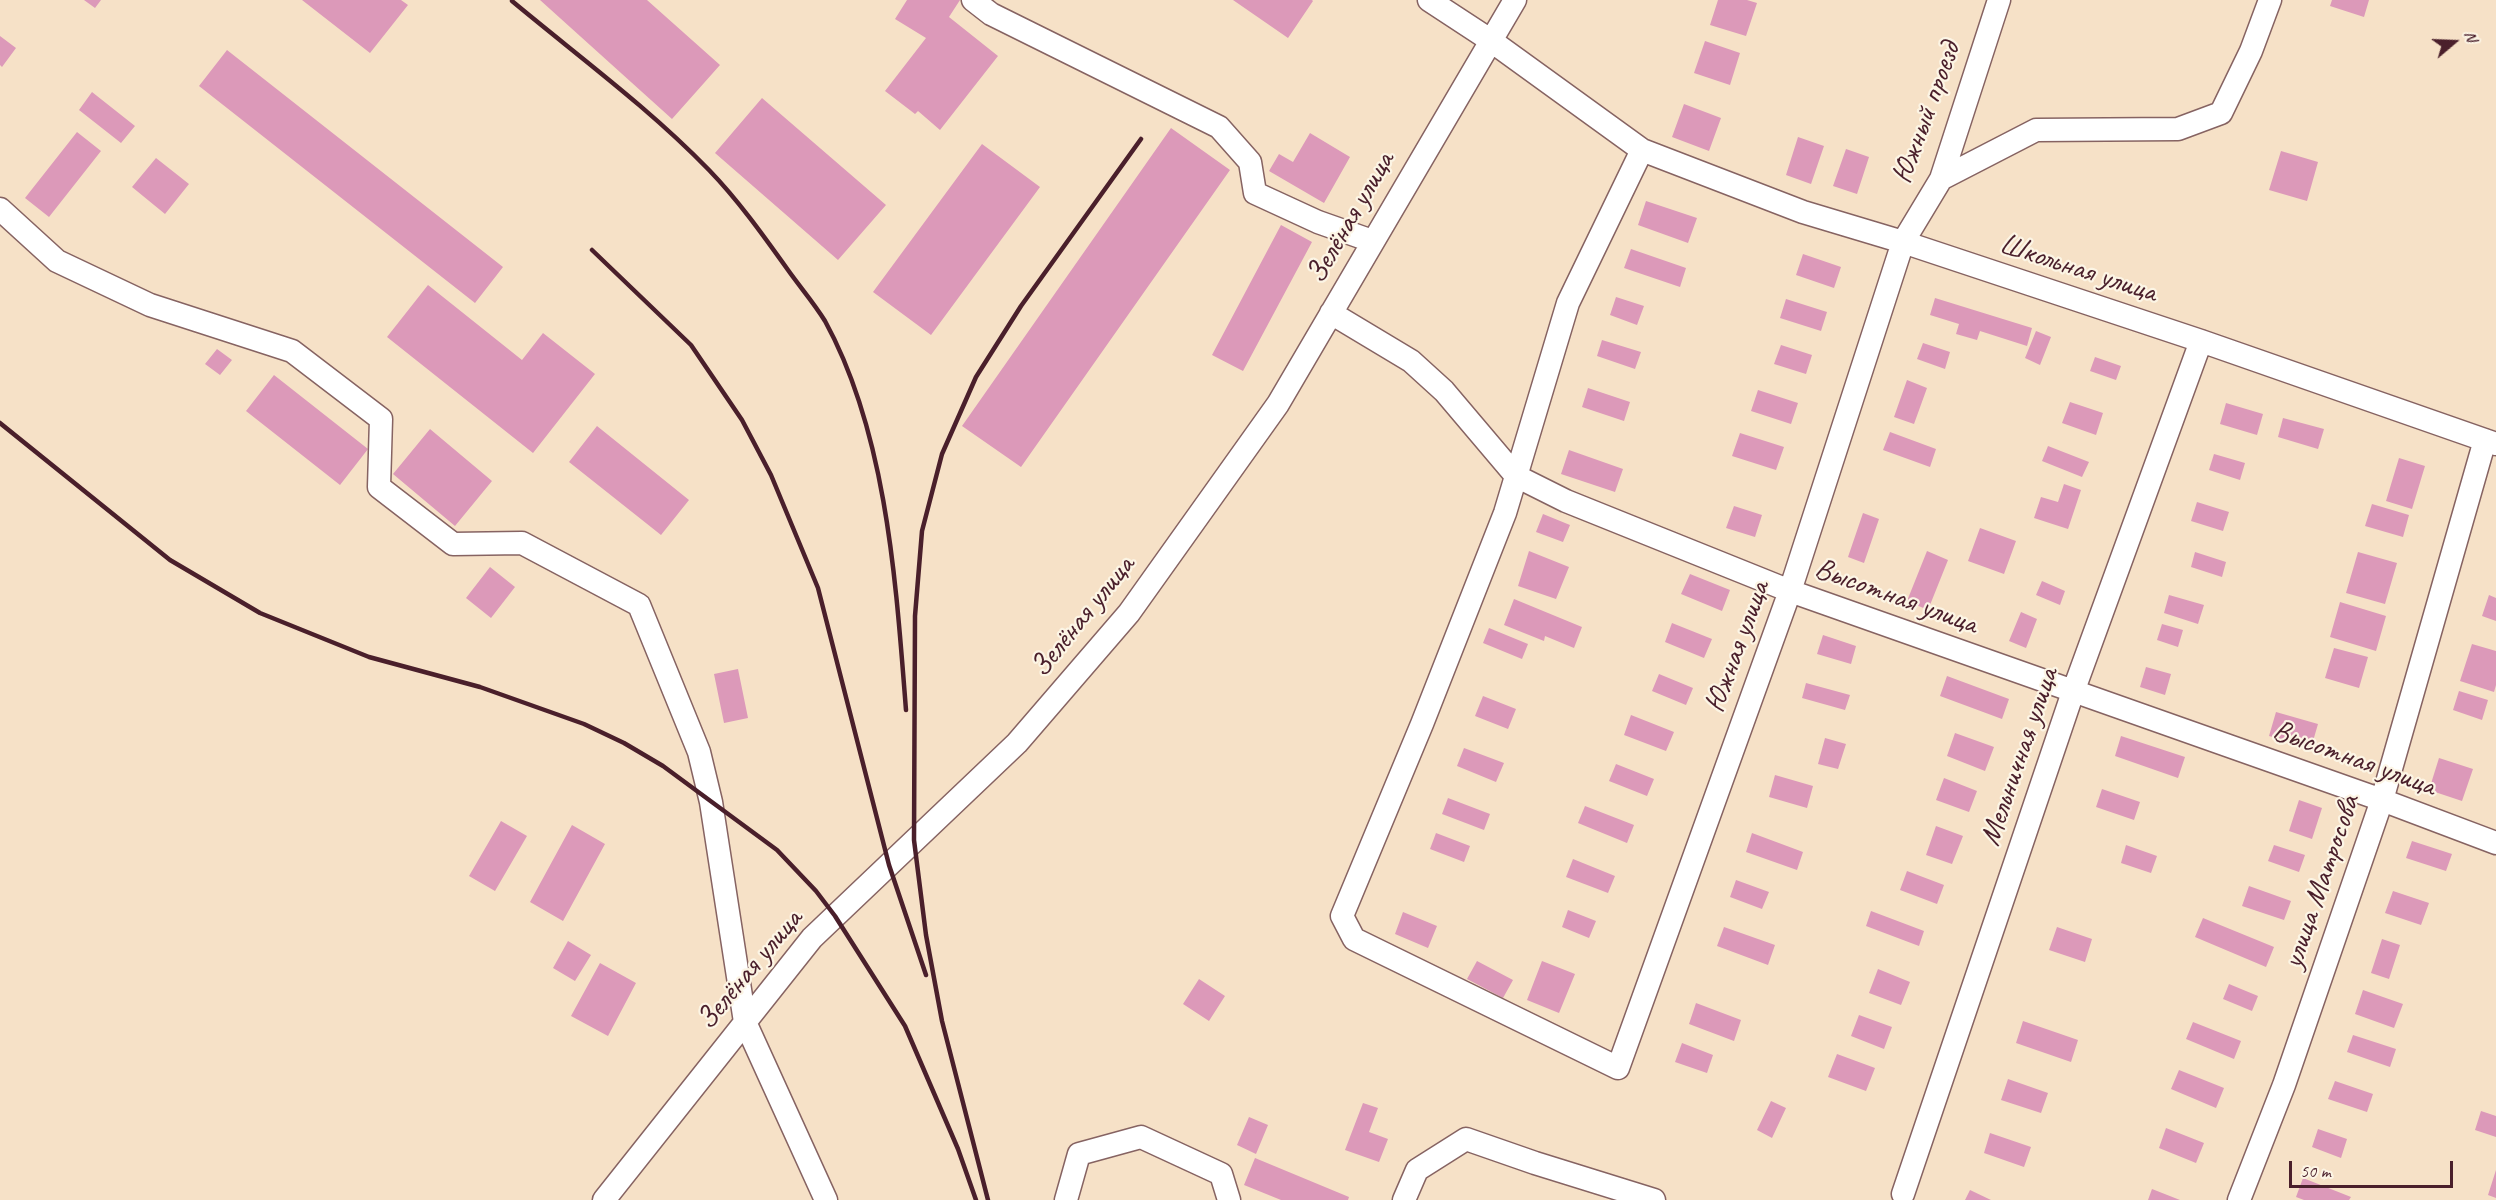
<!DOCTYPE html>
<meta charset="utf-8">
<style>
body{margin:0}
#map{position:relative;width:2496px;height:1200px;overflow:hidden;background:#f6e1c7;font-family:Caveat,sans-serif}
canvas{display:block}
.north{position:absolute;left:2424px;top:12px;width:60px;height:60px;-webkit-text-stroke:4px #fcf5e5;paint-order:stroke;rotate:71deg;font-size:16px;font-weight:700;line-height:24px;text-align:center;color:#4a1f2b}
.north::after{content:'';display:block;margin:auto;width:21px;height:27px;background:#4a1f2b;clip-path:polygon(50% 0,100% 100%,50% 72%,0 100%)}
.scale{position:absolute;left:2289px;top:1161px;width:164px;height:27px;box-sizing:border-box;border:3px solid #4a1f2b;border-top:0;padding-left:8px;font-size:18px;line-height:21px;white-space:nowrap;color:#4a1f2b;-webkit-text-stroke:4px #fcf5e5;paint-order:stroke}
</style>
<div id="map">
<canvas width="2496" height="1200"></canvas>
<div class="north">N</div>
<div class="scale">50 m</div>
</div>
<script>
const c = document.querySelector('canvas').getContext('2d');
c.lineJoin = 'round';
function paint(path, color) { c.fillStyle = color; c.fill(path, 'evenodd'); }
function strokePath(path, color, width, dash) { c.strokeStyle = color; c.lineWidth = width; c.lineCap = dash ? 'butt' : 'round'; c.setLineDash(dash || []); c.stroke(path); }
function label(font, color, halo, rows, align = 'center') {
  c.font = font + ' Caveat,sans-serif'; c.lineWidth = 4.5; c.setLineDash([]); c.textBaseline = 'middle'; c.strokeStyle = halo; c.fillStyle = color; for (const [text, x, y, turn = 0] of rows) {
    c.save(); c.translate(x, y); c.rotate((+turn || 0) * Math.PI / 180); c.textAlign = isNaN(turn) ? turn : align; if (halo) c.strokeText(text, 0, 0); c.fillText(text, 0, 0); c.restore();
  }
}
const building = new Path2D(`
 M84,0h17l-6,8z
 M302,0h99l7,5 -38,48z
 M540,0h107l73,65 -48,54z
 M907,0h53l-11,17 49,39 -58,74 -22,-19 -3,3 -30,-23 41,-53 -31,-19z
 M1233,0h79l1,1 -25,37z
 M1718,0h29l10,3 -11,33 -36,-11z
 M2332,0h37l-5,17 -34,-11z
 M0,36l16,12 -14,19 -2,-2z
 M1705,41l35,12 -10,32 -36,-12z
 M227,50l276,217 -28,36 -276,-217z
 M92,92l43,34 -14,17 -42,-33z
 M762,98l124,107 -48,55 -123,-107z
 M1684,104l37,14 -12,33 -37,-14z
 M1171,128l59,42 -209,297 -59,-41z
 M77,132l24,19 -52,66 -24,-19z
 M1310,133l40,24 -26,46 -55,-32 10,-17 14,8z
 M1798,137l26,9 -13,38 -25,-9z
 M982,144l58,43 -109,148 -58,-43z
 M1846,149l23,8 -12,37 -24,-8z
 M2281,151l37,11 -11,39 -38,-11z
 M156,158l33,26 -24,30 -33,-27z
 M1646,201l51,17 -9,25 -50,-18z
 M1281,225l31,17 -69,129 -31,-16z
 M1631,249l55,19 -6,19 -56,-19z
 M1803,254l38,13 -7,21 -38,-13z
 M428,285l94,75 21,-27 52,41 -62,79 -146,-116z
 M1616,297l28,9 -7,19 -27,-10z
 M1935,298l97,30 -5,18 -47,-15 -3,9 -21,-6 3,-10 -29,-9z
 M1786,299l41,13 -6,19 -41,-13z
 M2036,331l15,6 -11,28 -15,-7z
 M1602,340l39,12 -6,17 -38,-13z
 M1923,343l27,9 -5,17 -28,-10z
 M1781,345l31,10 -6,19 -32,-10z
 M217,349l15,11 -12,15 -15,-11z
 M2095,357l26,9 -5,14 -26,-9z
 M274,375l94,74 -28,36 -94,-74z
 M1907,380l20,8 -13,36 -20,-7z
 M1588,388l42,14 -6,19 -42,-14z
 M1758,390l40,13 -7,21 -40,-13z
 M2070,402l33,11 -7,22 -34,-12z
 M2226,403l37,11 -6,21 -37,-11z
 M2283,418l41,11 -6,20 -40,-12z
 M597,426l92,74 -28,35 -92,-73z
 M430,429l62,52 -37,45 -62,-52z
 M1890,432l46,17 -6,18 -47,-17z
 M1740,433l44,14 -8,23 -44,-14z
 M2048,446l41,16 -7,15 -40,-16z
 M1569,450l54,19 -8,23 -54,-18z
 M2214,454l31,9 -5,17 -31,-10z
 M2399,458l26,8 -13,43 -26,-8z
 M2064,484l17,6 -13,39 -34,-11 7,-21 17,5z
 M2197,502l32,10 -6,19 -32,-10z
 M2372,504l37,11 -6,22 -38,-11z
 M1734,506l28,9 -7,22 -29,-9z
 M1863,513l16,6 -15,44 -16,-6z
 M1543,514l27,11 -7,17 -27,-10z
 M1980,528l36,13 -12,33 -36,-13z
 M1529,551l40,16 -13,32 -38,-13z
 M1927,551l21,9 -20,50 -21,-9z
 M2195,552l31,10 -4,15 -31,-10z
 M2358,552l39,11 -12,41 -39,-11z
 M490,567l25,20 -24,31 -25,-20z
 M1690,574l40,16 -8,21 -41,-17z
 M2042,581l23,10 -5,14 -24,-10z
 M2169,595l35,10 -6,19 -34,-11z
 M2489,595l7,3v23l-14,-5z
 M1514,599l68,28 -8,21 -29,-12 -1,5 -40,-16z
 M2340,602l46,14 -10,35 -46,-14z
 M2021,612l16,7 -11,29 -17,-7z
 M1672,623l40,16 -8,19 -39,-16z
 M2162,624l21,6 -5,17 -21,-7z
 M1489,628l39,16 -6,15 -39,-16z
 M1823,635l33,11 -5,18 -34,-10z
 M2472,644l24,7v34l-2,7 -34,-11z
 M2334,648l34,9 -9,31 -34,-10z
 M2146,667l25,7 -6,21 -25,-8z
 M738,669l10,49 -24,5 -10,-49z
 M1659,674l34,14 -7,17 -34,-14z
 M1947,676l62,23 -7,20 -62,-23z
 M1806,683l44,12 -5,15 -43,-12z
 M2459,691l29,9 -6,20 -29,-10z
 M1483,696l33,13 -8,20 -33,-13z
 M2276,712l42,12 -7,24 -42,-12z
 M1631,715l43,17 -8,19 -42,-16z
 M1955,733l39,14 -9,24 -38,-15z
 M2121,736l64,21 -7,21 -63,-22z
 M1825,738l21,6 -8,25 -20,-5z
 M1464,748l40,15 -8,19 -39,-16z
 M2439,758l34,11 -11,32 -33,-11z
 M1616,764l38,15 -7,17 -38,-15z
 M1775,775l38,11 -6,22 -38,-11z
 M1944,778l33,13 -8,21 -33,-12z
 M2102,789l38,13 -6,18 -38,-13z
 M1448,798l42,16 -6,16 -42,-16z
 M2299,800l23,8 -10,31 -23,-8z
 M1585,806l49,19 -7,18 -49,-20z
 M501,821l26,15 -32,55 -26,-15z
 M572,825l33,19 -42,77 -33,-19z
 M1936,826l27,10 -11,28 -26,-9z
 M1436,833l34,13 -6,16 -34,-13z
 M1752,833l51,19 -6,18 -51,-18z
 M2412,841l40,13 -6,17 -40,-13z
 M2126,845l31,11 -6,17 -30,-10z
 M2274,845l31,10 -6,17 -31,-11z
 M1573,859l42,17 -7,17 -42,-16z
 M1907,871l37,14 -7,19 -37,-14z
 M1736,880l33,12 -7,17 -32,-12z
 M2249,886l42,15 -7,19 -42,-14z
 M2393,891l36,12 -8,22 -36,-12z
 M1568,910l28,11 -7,17 -27,-11z
 M1871,911l53,20 -5,15 -53,-20z
 M1403,912l34,14 -9,22 -33,-14z
 M2203,918l71,29 -8,20 -71,-30z
 M1724,927l51,18 -7,20 -51,-19z
 M2057,927l35,12 -7,23 -36,-12z
 M2382,939l18,6 -11,34 -18,-6z
 M568,941l23,14 -16,26 -22,-13z
 M1477,961l36,19 -10,18 -36,-19z
 M1542,961l33,13 -16,39 -32,-13z
 M600,963l36,20 -28,53 -37,-20z
 M1878,969l32,13 -9,23 -32,-12z
 M1199,979l26,17 -16,25 -26,-17z
 M2229,984l29,12 -6,15 -29,-12z
 M2363,990l40,14 -9,24 -39,-14z
 M1696,1003l45,17 -7,21 -45,-17z
 M1859,1015l33,12 -8,22 -33,-13z
 M2023,1021l55,19 -7,22 -55,-19z
 M2193,1022l48,19 -7,18 -48,-20z
 M2353,1035l43,14 -6,18 -43,-15z
 M1682,1043l31,12 -6,18 -32,-11z
 M1837,1054l38,14 -9,23 -38,-14z
 M2179,1070l45,18 -8,20 -45,-19z
 M2008,1079l40,14 -7,20 -40,-13z
 M2335,1081l38,13 -6,18 -39,-13z
 M1771,1101l15,7 -14,30 -15,-8z
 M1363,1103l15,5 -9,24 19,7 -9,23 -34,-12z
 M2481,1111l15,5v21l-21,-7z
 M1249,1117l19,8 -12,29 -19,-9z
 M2166,1128l38,15 -8,20 -37,-15z
 M2318,1129l29,10 -6,19 -29,-11z
 M1990,1133l41,14 -7,20 -40,-14z
 M1255,1158l94,39 -1,3h-67l-37,-15z
 M2496,1170v28l-8,-3z
 M2303,1178l48,19 -2,3h-45l-8,-3z
 M2152,1189l28,11h-32z
 M1970,1190l21,10h-26z`);
const minor = new Path2D(`
 M973,0l18,14 228,113 31,35 5,31 63,29 54,19
 M1429,0l61,40 152,110 161,62 100,30 298,99 295,103
 M1642,150l-74,153 -63,210 -83,211 -80,192 12,23 264,129 172,-477 113,-349 38,-63 58,-179
 M1941,179l95,-49 142,-1 43,-16 30,-62 19,-51
 M0,209l57,52 93,44 142,46 89,68 -2,68 74,57 69,-1 117,62 60,147 12,50 34,220 81,178
 M1331,313l80,48 33,30 72,85 50,25 224,90 592,209 114,43
 M1903,1194l170,-502 128,-351
 M604,1200l208,-262 205,-195 112,-130 149,-209 237,-404
 M1066,1200l13,-46 62,-17 80,37 8,26
 M1404,1200l13,-30 49,-31 69,24 119,37
 M2239,1200l45,-115 98,-285 103,-360`);
const rail = new Path2D(`
 M512,1c66,55 137,107 197,169 29,30 54,65 79,100 12,17 26,33 37,51 62,113 71,263 81,389
 M592,250l99,95 51,75 29,55 47,113 71,277 37,110
 M0,423l170,137 90,53 109,44 111,30 104,37 40,19 39,23 114,84 39,41 19,25 70,110 53,123 18,51
 M988,1200l-46,-179 -16,-86 -12,-95 1,-224 7,-85 20,-77 34,-77 45,-71 120,-167`);
const streetNames = [
 ["Южный проезд",1927,113,-70],
 ["Зелёная улица",1351,218,-60],
 ["Школьная улица",2078,269,18],
 ["Высотная улица",1896,597,20],
 ["Зелёная улица",1083,617,-51],
 ["Южная улица",1738,647,-70],
 ["Мельничная улица",2020,757,-71],
 ["Высотная улица",2354,759,20],
 ["улица Матросова",2322,882,-71],
 ["Зелёная улица",750,970,-50]
];
paint(building, '#dc99b9');
strokePath(minor, '#866362', 25);
strokePath(minor, '#fff', 22);
strokePath(rail, '#4a1f2b', 4.5);
label('30px', '#4a1f2b', '#fcf5e5', streetNames);
</script>
